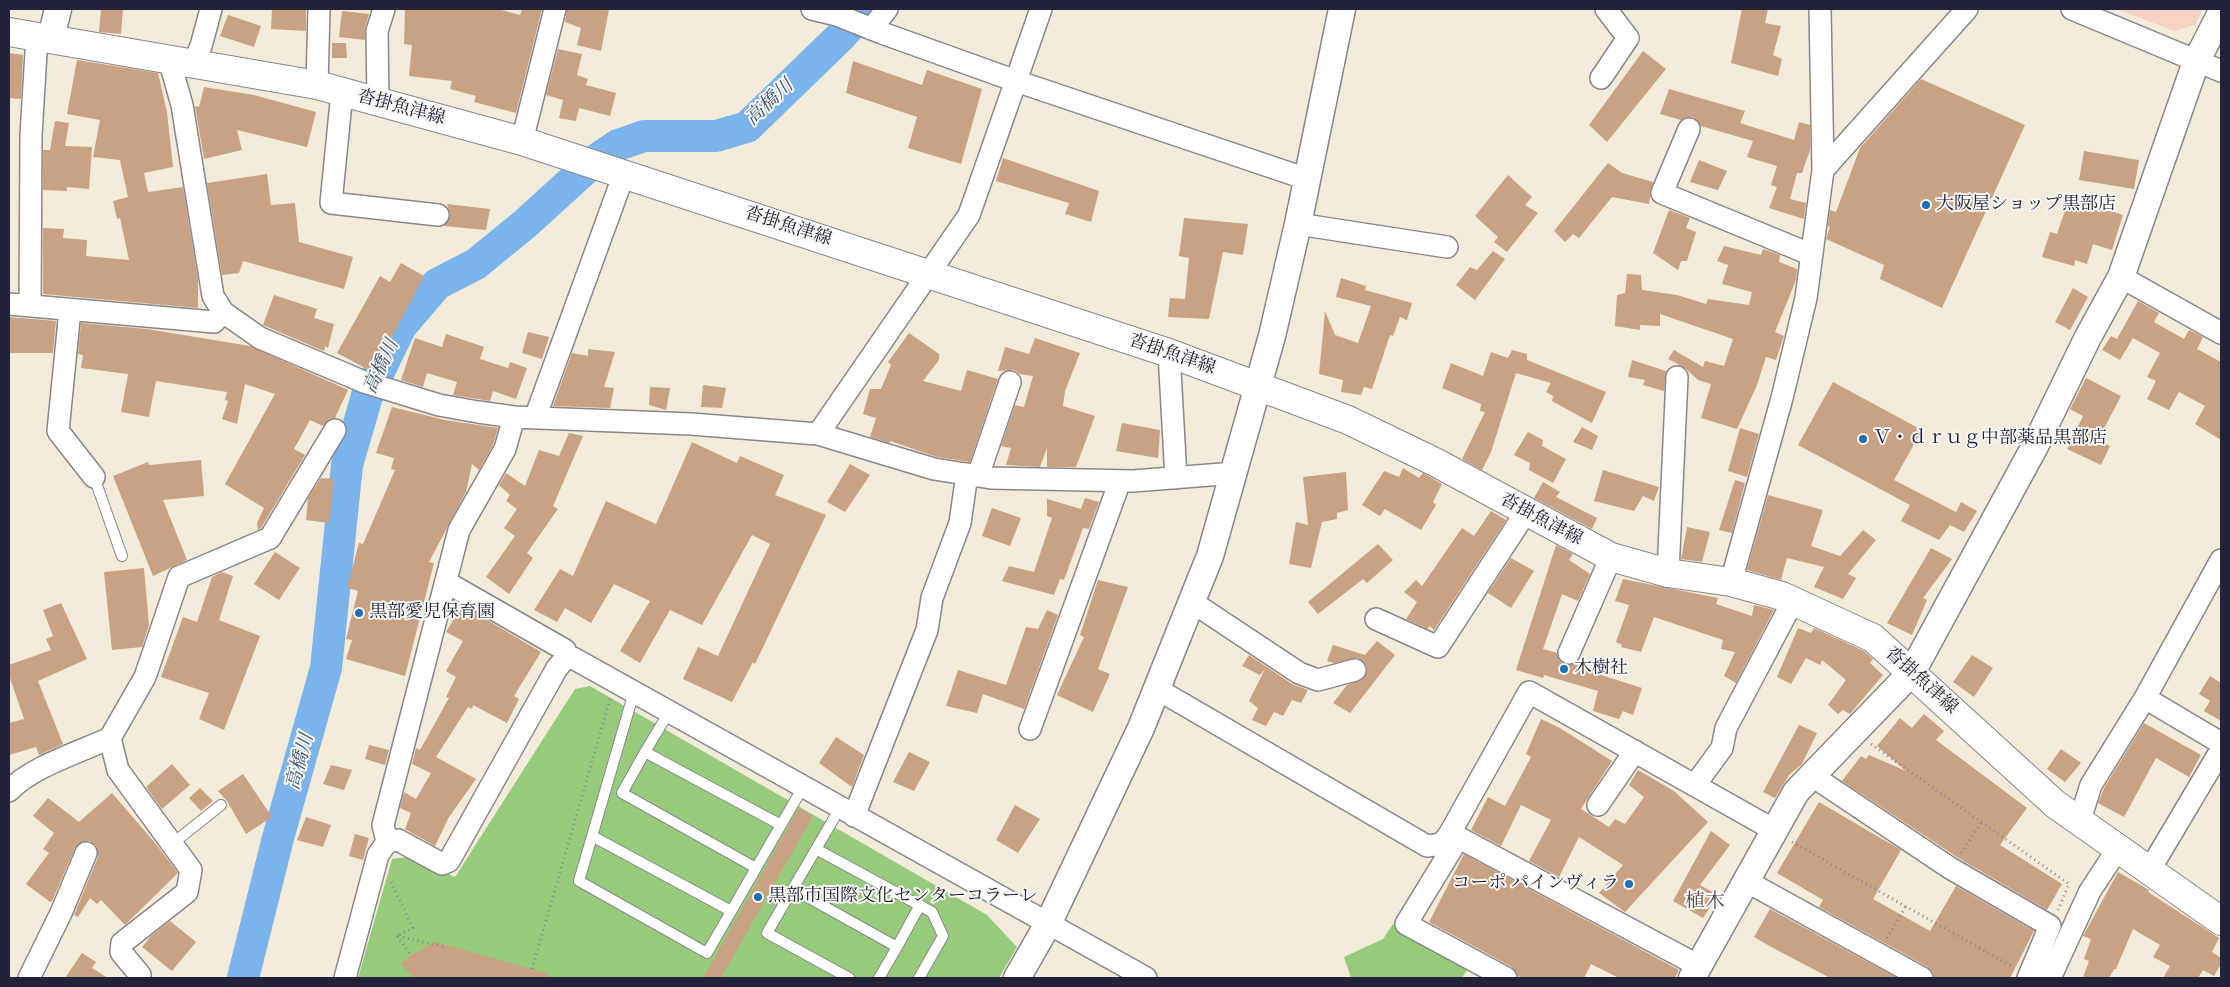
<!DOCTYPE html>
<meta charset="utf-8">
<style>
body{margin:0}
#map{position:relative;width:2230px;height:987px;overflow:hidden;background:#f3ebda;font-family:Cardo,serif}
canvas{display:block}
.frame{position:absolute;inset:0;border:10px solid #22223b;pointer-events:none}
</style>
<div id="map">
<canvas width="2230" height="987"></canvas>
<div class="frame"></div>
</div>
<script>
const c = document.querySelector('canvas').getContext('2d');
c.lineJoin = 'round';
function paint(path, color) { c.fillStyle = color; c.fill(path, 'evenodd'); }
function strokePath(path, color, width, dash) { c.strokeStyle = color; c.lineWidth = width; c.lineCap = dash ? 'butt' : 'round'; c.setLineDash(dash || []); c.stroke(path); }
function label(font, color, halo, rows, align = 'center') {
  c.font = font + ' Cardo,"Noto Serif JP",serif'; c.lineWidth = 4; c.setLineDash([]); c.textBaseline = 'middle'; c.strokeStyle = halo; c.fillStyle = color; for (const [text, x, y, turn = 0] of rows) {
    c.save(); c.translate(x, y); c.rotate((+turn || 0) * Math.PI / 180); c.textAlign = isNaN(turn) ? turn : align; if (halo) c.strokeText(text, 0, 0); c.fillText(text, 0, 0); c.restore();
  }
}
const built = new Path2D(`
 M2117,9h86l-8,16 -21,6z`);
const green = new Path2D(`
 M590,686l397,229 30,32 -18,31h-641l34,-119 16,-2 47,20 120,-188z
 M1393,924l75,44 -6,10h-111l-7,-21 39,-18z`);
const river = new Path2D(`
 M243,978l35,-140 48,-170 21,-203 20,-69 34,-70 36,-42 39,-20 50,-41 67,-61 25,-17 26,-9h72l31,-9 95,-92 23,-26`);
const building = new Path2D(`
 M101,9h22l-2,25 -22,-2z
 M272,9h34v22l-35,-2z
 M405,9h93l22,6 2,-6h20l-26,104 -42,-11 2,-6 -26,-7 2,-8 -43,-5 3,-31 -8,-1z
 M567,9h42l-8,42 -24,-6 4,-17 -16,-6z
 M1742,9h26l-3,14 16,3 -8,29 9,4 -4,17 -47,-13z
 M342,11l27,3 -4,14v12l-26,-3z
 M228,15l33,11 -7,21 -34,-11z
 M332,43h14l1,15h-15z
 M558,49l24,5 -5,21 11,4 -2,6 30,8 -6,23 -31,-8 -3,13 -17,-3 4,-18 -17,-5z
 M1643,51l23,18 -59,73 -18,-17z
 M9,53l14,2 -2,44 -12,-1z
 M77,60l81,13 9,39 6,55 -29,6 4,19 35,-5 15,93v28l-155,-14v-66l21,1 -1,9 24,2 -1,16 43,4 -9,-42 -3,1 -4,-18 15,-4 -8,-37 -27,-3 7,-37 -33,-6z
 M853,61l69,24 5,-15 55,19 -21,75 -53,-16 9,-31 -71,-24z
 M1921,79l104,46 -83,183 -62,-29 4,-14 -58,-26 4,-12 -2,-1 2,-16 6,2 24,-64z
 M204,87l50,8 62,17 -9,35 -70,-17 5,20 -38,9 -9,-53 4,1z
 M1669,89l76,22 -5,12 54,17 5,-18 11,3v25l-8,23h-5l-7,26 16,4 -2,16 -35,-11 8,-21 -6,-2 6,-19 -30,-9 6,-16 -52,-15 -8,-9h-6l-6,3 -21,-6z
 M55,121l14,2 -4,23 27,1 -3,42 -22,-2v4l-24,-1v-40h7z
 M2084,151l55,9 -5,29 -55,-9z
 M1003,158l96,33 -8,31 -26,-8 4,-11 -73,-22z
 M1699,160l28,11 -9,19 -28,-8z
 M1608,163l14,10 31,9 -4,22 -37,-7 -33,41 -6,-4 -8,8 -11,-11z
 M267,174l4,31 24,-2 4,39 54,15 -9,32 -101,-28 -4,12 -17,2 -15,-92z
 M1508,175l24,22 -7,8 13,8 -31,39 -13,-10 4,-5 -23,-21z
 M2076,200l47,15 -11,35 -19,-6 -6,20 -12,-4 -1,6 -32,-9 8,-25 7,2 11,-32 7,2z
 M447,204l43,5 -4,21 -42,-4 6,-10z
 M1669,210l21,8 -4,10 10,4 -9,29h-6l-3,9 -25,-17z
 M1184,218l64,6 -5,31 -20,-3 -14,67 -41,-2 2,-19 15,1 4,-41 -10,-2z
 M1724,246l37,9 2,-6 17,6 -1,7 18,7 -1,11 -21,52 9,4 -8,24 -10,-3 -9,28 -20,44 -36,-11 10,-34 -13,-4 -14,-13 -16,-8 6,-9 29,17 2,-6 19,5 9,-27 -73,-25v12l-20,-1v5l-25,-4 2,-31 8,-2 2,-19 14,1 1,15 35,5 29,9 2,-5 41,6 3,-13 -30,-8 6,-19 -11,-4z
 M1493,251l12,8 -30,41 -19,-15 14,-18 7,3z
 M401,263l23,13 -50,95 -5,-1 -32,-17 43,-77 10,6z
 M1341,278l25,8 -1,4 47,13 -5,17 -7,-3 -7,19 -3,-1 -18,54 -8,-2 -3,8 -20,-3 2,-12 -24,-6 6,-63 10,24 23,8 13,-37 -35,-9z
 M2073,288l15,9 -18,33 -15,-8z
 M274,295l43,14 -3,9 20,6 -6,24 -3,-2 -1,5 -5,-2 -56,-24z
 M2138,301l21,12 -5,9 30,17 5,-9 14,7 -6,12 24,13v78l-26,-16 10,-18 -26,-14 -10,18 -22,-11 9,-18 -9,-4 13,-24 -27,-15 -13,22 -18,-10 9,-14 6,3z
 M9,317l47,4 -3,32h-44z
 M81,323l66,6 103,17 98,44 -13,28 -6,1 -6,7 -13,-6 -16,29 11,6 -44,73 -3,2 -1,-7 7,-15 -39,-24 50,-90 -30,-10 -8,40 -15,-5 6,-18 -3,-1 2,-8 -71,-11 -7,36 -28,-5 7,-38 -47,-6 2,-13 -5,-1z
 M528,332l21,5 -7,22 -20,-6z
 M909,333l30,21v6l-16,21 38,10 6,-21 31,9 -28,83 -33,-5 -47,-16v2l-20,-6 6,-19 -13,-4 7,-25h11l10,-24 -3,-3z
 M446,334l38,13 -4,12 28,9 2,-6 17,6 -11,31 -23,-8 -3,10 -37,-6 4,-13 -30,-9 -4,14 -22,-7 14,-42 27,9z
 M1035,338l45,15 -15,38 -2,15 32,10 -19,51h-29v-19l-7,19 -34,-2 5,-17 -10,-2 14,-41 9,2 9,-31 -13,-2 -6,-4 -16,1 7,-24 24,7z
 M588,349l27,3 -11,35 10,1 -4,20 -57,-2 19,-53 16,3z
 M1512,350l15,4v6l79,32 -14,31 -40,-22 1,-5 -7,-4 5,-9 -35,-10 -25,79 -9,18 -20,-11 23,-47 -5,-1 1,-7 -39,-16 9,-25 32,13 8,-24 17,6z
 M1632,360l34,11 -2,20 -21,-6 2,-5 -17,-3z
 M2086,378l35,18 -23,44 12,6 -9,19 -34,-16 16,-33 -13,-7z
 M1833,382l89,48 -28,50 62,32 5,-10 16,9 -13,21 -14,-7 -11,15 -38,-19 9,-16 -112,-60z
 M703,385l23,3 -4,20 -21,-1z
 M650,387l20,1 -4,22 -17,-5z
 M392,407l53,13 53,8 -5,17 -14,25 -7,-6 -6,28 -37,70 5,1 -29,113 -59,-17 6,-19 -6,-1 12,-48 -11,-3 12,-45 4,1 32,-74 -4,-1 3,-11 -18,-5z
 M1122,423l38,7 -2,28 -42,-7z
 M1582,427l16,9 -6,14 -19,-8z
 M1740,428l19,6 -12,43 -19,-6z
 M1528,432l15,8 -1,6 24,13 -13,24 -24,-13 1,-7 -16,-8z
 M569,433l14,3 -30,70 5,3 -31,44 6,5 -24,36 -23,-17 29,-41 -11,-8 13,-19 -11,-8 4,-6 -11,-10 7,-12 19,13 14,-36 20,6z
 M692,442l45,21 3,-7 44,19 -9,20 51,20 -71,149 -2,-2 -21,40 -49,-23 15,-32 20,9 52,-112 -18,-9 -50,90 -32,-15 -30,53 -20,-12 30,-50 -36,-17 -23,39 -26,-15 -8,14 -23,-12 26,-41 13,7 33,-75 50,23z
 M201,460l3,36 -41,4 24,60 -34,16 -40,-100 35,-14 1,3z
 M850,464l20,11 -25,37 -18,-10z
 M1403,468l16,10 4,-5 19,11 -9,18 3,3 -15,25 -36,-21 -5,7 -18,-11 22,-34 15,6z
 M1603,470l56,17 -5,14 -11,-5 -9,15 -40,-10z
 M1346,472l2,38 -11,3v6l-15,3 -11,46 -22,-4 7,-42 12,3 -5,-48z
 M321,478l13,1 -5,44 -23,-3 2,-22z
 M1735,480l10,3 -13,50 -13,-3z
 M1543,482l17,10 -4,5 41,21 -5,11 -58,-31z
 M1768,495l55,15 -12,36 29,10 23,-26 13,10 -28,34 8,4 -13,21 -29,-12 10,-20 -37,-9 -6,22 -34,-10z
 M1085,498l14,4 -10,27 -6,-1 -19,52 -4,-1 -6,16 -52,-14 7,-15 25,6 18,-54 -5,-2v-17l34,10z
 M992,508l29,10 -11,28 -28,-10z
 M1491,511l15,9 -72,110 -4,-4 -3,3 -21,-10 11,-17 -13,-10 12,-12 6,6 40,-58 12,8z
 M1687,527l23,5 -8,30 -21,-3z
 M1378,544l15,16 -26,23 -4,-4 -45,35 -10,-12z
 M1556,545l17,9 -4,6 21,14 -12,27 -16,-7 -19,55 14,4 2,7 5,5h7l8,-5 2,1 -2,7 63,20 -9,27 -10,-4 -4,8 -26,-8 5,-20 -54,-16 -1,3 -27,-8z
 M1931,548l21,11 -29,39 4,2 -15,35 -25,-12z
 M275,552l25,16 -21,32 -25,-16z
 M1511,558l23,13 -23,37 -23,-15z
 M144,568l5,57 -7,22 -30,3 -8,-78z
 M222,572l11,4 -14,44 41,16 -36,94 -25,-11 10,-26 -48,-16 22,-60 14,5 15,-45z
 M1623,579l95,19 -2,6 36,12 2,-11 20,5 -38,73 -12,-7 11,-24 -14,-3 2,-9 -69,-23 -13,35 -20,-5 1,-2 -6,-3 13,-37 -14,-4z
 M1098,580l30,7 -30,82 12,5 -17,38 -36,-17 27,-58 -4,-2z
 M61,603l26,56 -49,22 25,63 -24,11 -3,-8 -27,8v-32l15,-4 -15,-44v-10l42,-15 -5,-11 7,-3 -10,-26z
 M462,605l79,47 -27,44 5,3 -12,24 -34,-18 -1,4 -4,-2 -32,50 40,22 -27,38 -14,29 -30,-17 6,-16 -11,-5 4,-16 12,7 15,-26 -19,-9 4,-16 4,2 29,-52 -3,-1 10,-20 -10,-6 17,-30 -17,-9z
 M1047,610l11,5 -34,94 -41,-15 -6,19 -31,-7 12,-36 48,15 20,-58 12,2z
 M1798,628l13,5 3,-5 50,23 9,8 -3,4 13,12 -33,39 -7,-4 -5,4 -10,-9 18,-25 -24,-20 -2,5 -14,-7 -15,26 -14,-7z
 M1377,641l18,14 -45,58 -17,-10 14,-18 17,-7 3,-11 -3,-5 -6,-4 -24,5 -7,-2 6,-16 32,10z
 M1249,655l43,29 16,6 -7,13 -9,-3 -9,16 -9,-4 -8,14 -14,-6 6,-12 -9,-7 16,-32 -5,6 -18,-9z
 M1972,655l21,13 -19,29 -21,-15z
 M2210,676l11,7v38l-17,-10 6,-10 -11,-7z
 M1924,714l20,17 -8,9 91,68 -27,37 62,39 -15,26 -90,-53 -115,-76 19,-25 5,3 3,-4 37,16 -29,-25 23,-28 12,10z
 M1541,719l19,9 52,33 -31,48 28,18 6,-8 10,5 19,-27 -15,-12 9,-15 36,21 34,31 -83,90 -26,-19 24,-28 -44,-28 -20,40 -30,-16 22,-41 -30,-15 -20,41 -30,-16 17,-33 17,9 26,-49 -5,-3z
 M2144,723l57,32 -12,22 -33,-19 -32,59 -26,-14 6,-15z
 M1799,725l18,8 -15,31 -13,11 -14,23 -12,-6z
 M836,737l28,18 -12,32 -33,-24z
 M369,745l20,5 -4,15 -20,-6z
 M2061,749l20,14 -16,19 -18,-13z
 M909,752l21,10 -16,29 -21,-9z
 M172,764l18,21 -28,24 -16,-22z
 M331,765l21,5 -8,20 -21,-6z
 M243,774l29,43 -26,17 -19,-33 -9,-10z
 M200,788l13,13 -12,10 -12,-13z
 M112,793l44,51 22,29 -53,52 -24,-25 -4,4 -7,-6 -12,19 -4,-2 24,-58 -2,-11 -6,-5h-6l-9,7 -23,53 -2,1 -24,-18 23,-31 -6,-4 11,-16 -21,-17 15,-18 31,24z
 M1819,802l82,48 -28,49 57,32 26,-45 78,45 -24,47h-76l-1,-6 -5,-5 -109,-60 4,-7 -46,-27z
 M1015,805l25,14 -22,34 -22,-13z
 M799,808l14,8 -92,162h-18z
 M306,817l25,8 -8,22 -26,-7z
 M1711,831l19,14 -30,40 18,10 -15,23 -30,-17z
 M355,834l14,4 -6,22 -14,-4z
 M1464,854l215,116 -4,8h-56l-28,-14 -7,14h-61l-5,-2 -6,-9 -83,-45z
 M2118,872l31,18 -1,2 71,46 -7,14 9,6v6l-7,12 -11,-6 -5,8h-35l7,-12 -17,-9 7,-12 -27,-16 -17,40h-2l-5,9h-26l6,-17 -5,-2 7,-20 -8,-3z
 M1770,909l127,69h-67l-55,-29 -21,-12z
 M170,921l26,21 -24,29 -30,-24 9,-11z
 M436,942l113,32 -1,4h-134l-13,-14 10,-9z
 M82,953l14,9 -4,6 16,10h-43z`);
const path = new Path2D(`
 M1871,744l198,140 -11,26
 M1792,842l221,125
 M1961,853l21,-31
 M391,882l22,46 -16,8 47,11
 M397,936l14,19
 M1887,938l19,-32
 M532,969l78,-270`);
const service = new Path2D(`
 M94,477l28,79
 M634,692l-55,189 128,72 96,-166
 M669,712l-24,40 136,73
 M645,752l-23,41 134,75
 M840,808l-73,125 82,45
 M592,836l139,75
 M172,844l49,-39
 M816,849l116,63 11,24 -24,42
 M793,889l104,58 23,-42
 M879,978l18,-31`);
const minor = new Path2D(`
 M812,9l25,6 45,18 134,48 291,98
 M2072,9l149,62
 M871,29l16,-20
 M169,59l13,46 31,191 10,16
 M194,62l7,-16 10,-37
 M1601,78l27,-40 -22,-29
 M317,85l2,-76
 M342,92l-11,111 107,12
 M378,101l-1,-70 7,-22
 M1689,129l-27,64 150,62
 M522,141l33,-132
 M1823,170l144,-161
 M1298,224l149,23
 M2121,277l100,56
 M9,304l205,18 9,-10 37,26 104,44 75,23 39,7 36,5 177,7 127,10 116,35 57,9 142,3 102,-8
 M30,306l1,-171 6,-99
 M70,310l-12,121 36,46
 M1169,353l7,125
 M535,418l89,-244
 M818,434l151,-219 72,-206
 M978,476l32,-94
 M1668,573l9,-196
 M446,582l119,68v9
 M1731,582l51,-184 24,-100 17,-128 -3,-161
 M1192,602l107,71 19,7 37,-10
 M1376,619l62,28 88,-135
 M1569,653l42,-96
 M1157,689l270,157 15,-2 8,-11 79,-141 245,138
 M2145,698l76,45
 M1030,729l90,-248
 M110,738l35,-61 34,-100 91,-39 65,-108
 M1811,775l139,93 100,58 -22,52
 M1695,785l27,-37 4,-20 67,-127
 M9,791c22,-24 71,-39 101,-53l8,32 73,100 -4,22 -65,51 -1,9 19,23 -2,3
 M1598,805l37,-54
 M854,816l73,-186 5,-32 28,-75 7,-49
 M2079,823l12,-38 54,-87 76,-138
 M1450,833l249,133
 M1459,837l-53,87 100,54
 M387,842l11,-2 44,24 7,-3 108,-193 8,-9 8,-1 573,320
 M2149,871l72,-121
 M1746,881l176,97
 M29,978l32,-65 25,-60
 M345,978l33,-123 9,-13 -4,-17 76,-295 46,-81 9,-32
 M2050,978l40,-87 27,-41`);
const tertiary = new Path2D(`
 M51,38l7,-29
 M1017,978l31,-54 93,-196 69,-172 62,-220 26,-112 44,-215
 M1692,978l104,-186 116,-120 123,-226 53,-109 33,-60 75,-215 25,-49`);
const secondary = new Path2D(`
 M9,32l308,53 205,56 647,212 179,67 87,42 176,95 57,16 63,9 51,14 91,42 182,166 166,117`);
const markers = [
 [1926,205,5,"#1f6fb2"],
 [1863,439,5,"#1f6fb2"],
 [359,613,5,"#1f6fb2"],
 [1564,669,5,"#1f6fb2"],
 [1629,884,5,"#1f6fb2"],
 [758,897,5,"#1f6fb2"]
];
const streetNames = [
 ["沓掛魚津線",401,108,15],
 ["沓掛魚津線",788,227,18],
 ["沓掛魚津線",1172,355,19],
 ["沓掛魚津線",1541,520,28],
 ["沓掛魚津線",1921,681,42]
];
const poiNames = [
 ["大阪屋ショップ黒部店",1936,205],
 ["Ｖ・ｄｒｕｇ中部薬品黒部店",1873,439],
 ["黒部愛児保育園",369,613],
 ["木樹社",1574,669],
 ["コーポ パインヴィラ",1619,884,"right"],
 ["黒部市国際文化センターコラーレ",768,897]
];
const waterNames = [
 ["高橋川",770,103,-43],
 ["高橋川",382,367,-65],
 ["高橋川",301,762,-75]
];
const quarterNames = [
 ["植木",1705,902]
];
paint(built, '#f5d2c2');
paint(green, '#97cb7c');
strokePath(river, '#7bb4eb', 32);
paint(building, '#c8a282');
strokePath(service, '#8a868a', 12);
strokePath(minor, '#8a868a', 24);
strokePath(tertiary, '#8a868a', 29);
strokePath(secondary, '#8a868a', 30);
strokePath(path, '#8a868a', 3, [1, 4]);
strokePath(service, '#fff', 10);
strokePath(minor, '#fff', 21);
strokePath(tertiary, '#fff', 26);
strokePath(secondary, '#fff', 28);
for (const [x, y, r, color] of markers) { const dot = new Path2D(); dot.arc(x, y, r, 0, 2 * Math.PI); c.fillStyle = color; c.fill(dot); strokePath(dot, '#f6f6f2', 2); }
label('18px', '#22223b', '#f6f6f2', streetNames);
label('18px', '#22223b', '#f6f6f2', poiNames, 'left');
label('italic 19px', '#415579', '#f6f6f2', waterNames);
label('20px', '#5c4f54', '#f6f6f2', quarterNames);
</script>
